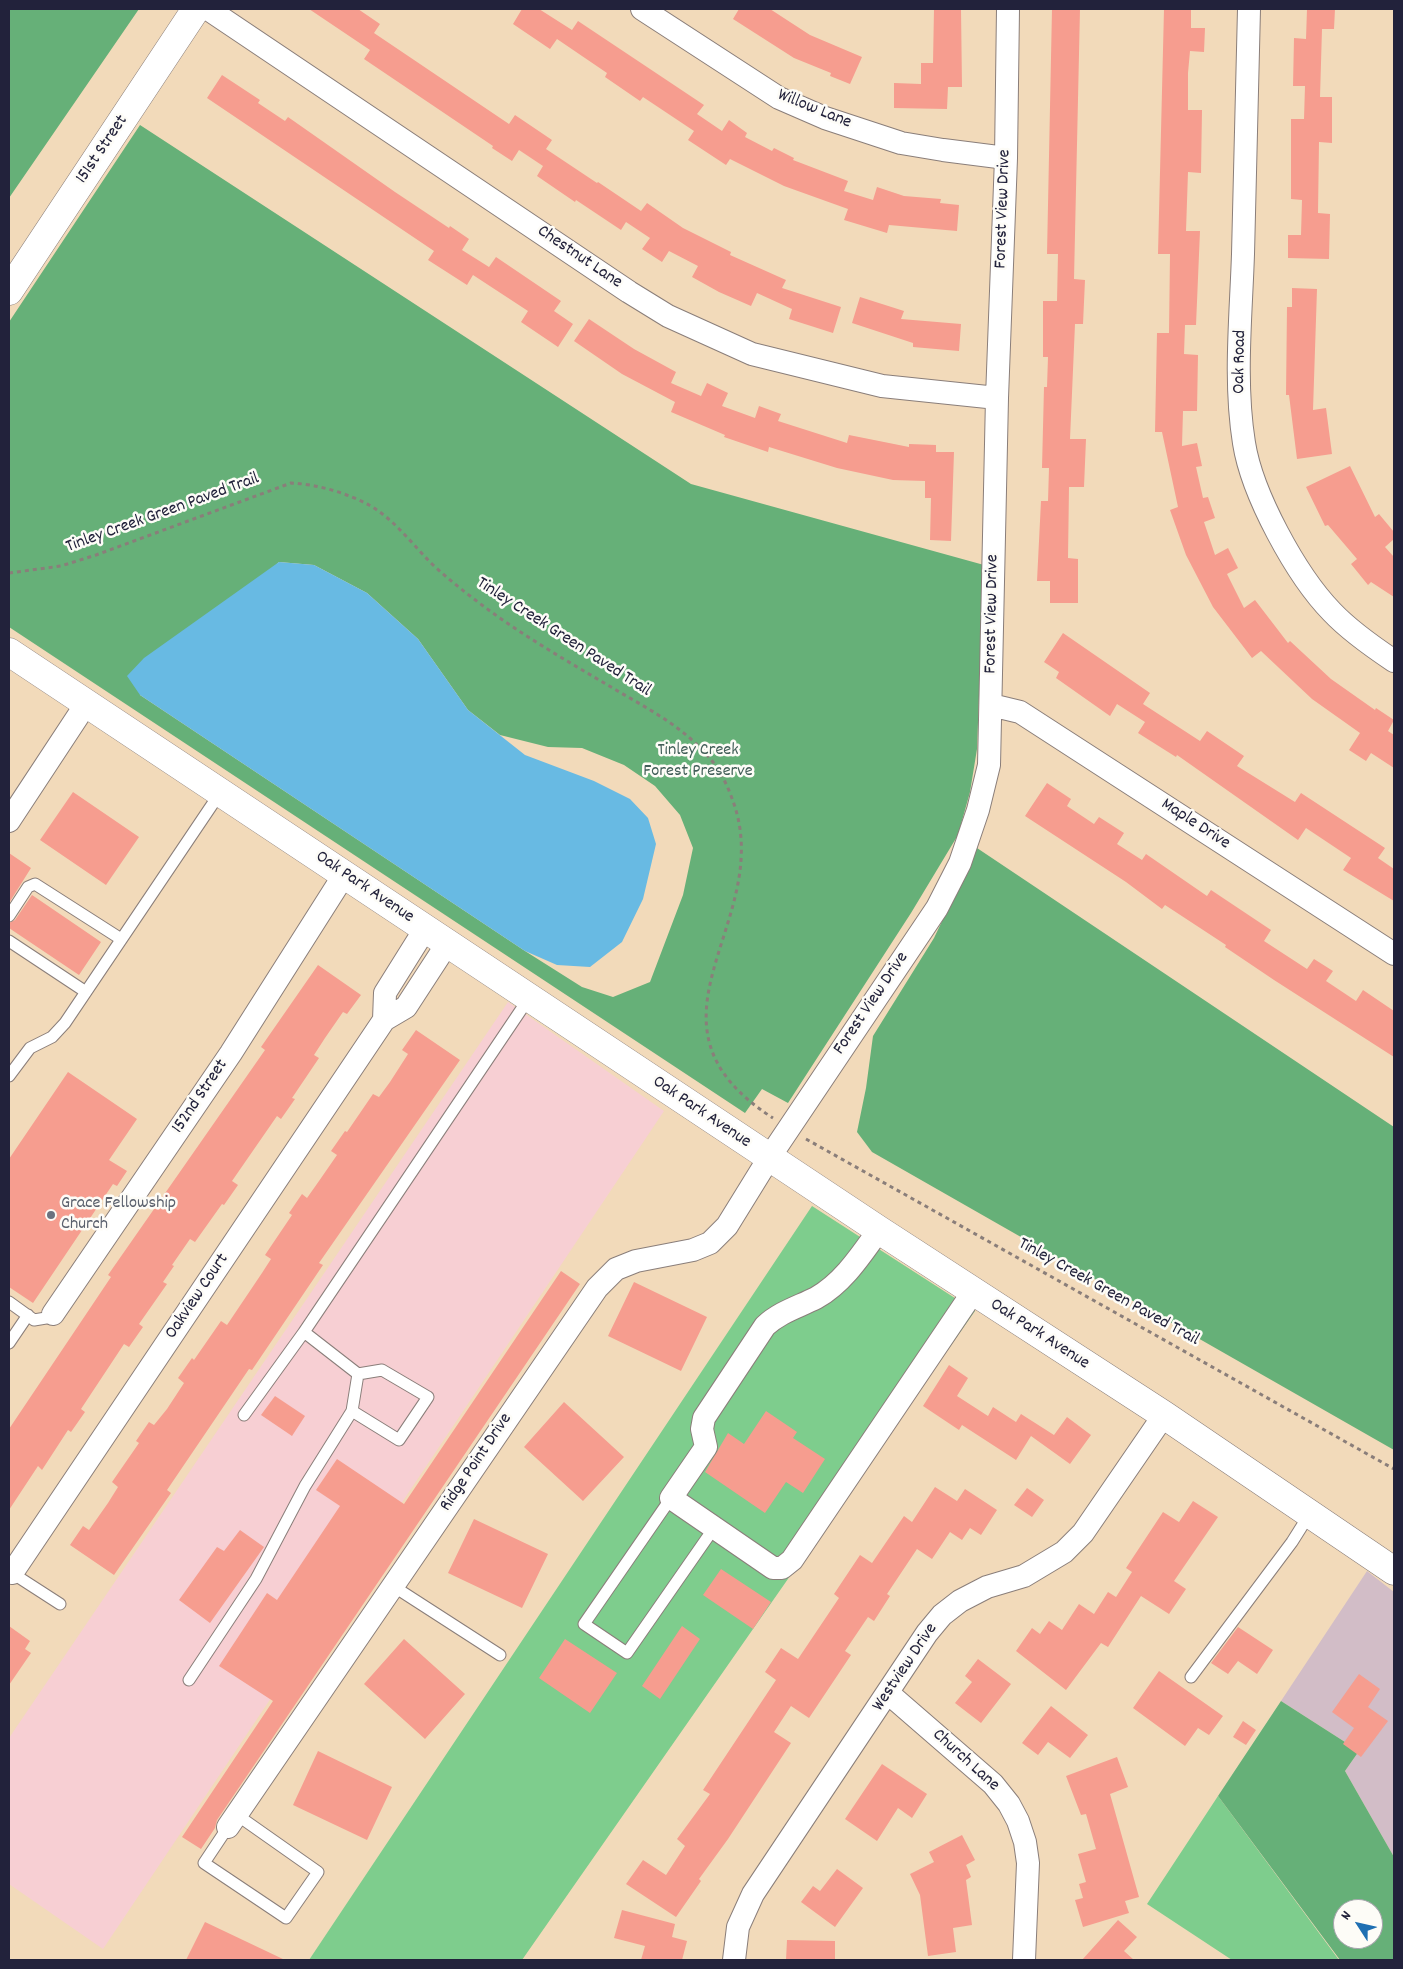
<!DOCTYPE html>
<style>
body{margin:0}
#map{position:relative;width:1403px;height:1969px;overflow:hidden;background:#f2daba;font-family:Dekko,sans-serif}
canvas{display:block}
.frame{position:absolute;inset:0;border:10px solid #22223b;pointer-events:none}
.north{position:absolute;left:1333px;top:1899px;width:50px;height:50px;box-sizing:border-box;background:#fdfcf7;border:1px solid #a5a5ac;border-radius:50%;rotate:305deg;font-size:14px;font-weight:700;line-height:20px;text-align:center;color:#22223b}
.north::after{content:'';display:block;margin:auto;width:18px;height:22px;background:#1f6fb2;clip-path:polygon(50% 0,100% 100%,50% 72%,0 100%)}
</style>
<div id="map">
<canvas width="1403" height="1969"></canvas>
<div class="frame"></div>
<div class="north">N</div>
</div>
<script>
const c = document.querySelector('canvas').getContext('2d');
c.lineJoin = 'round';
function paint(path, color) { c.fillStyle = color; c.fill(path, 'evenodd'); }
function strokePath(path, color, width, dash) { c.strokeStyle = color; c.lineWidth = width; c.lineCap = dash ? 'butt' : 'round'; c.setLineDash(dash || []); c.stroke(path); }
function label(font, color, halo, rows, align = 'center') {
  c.font = font + ' Dekko,sans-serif'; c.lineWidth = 5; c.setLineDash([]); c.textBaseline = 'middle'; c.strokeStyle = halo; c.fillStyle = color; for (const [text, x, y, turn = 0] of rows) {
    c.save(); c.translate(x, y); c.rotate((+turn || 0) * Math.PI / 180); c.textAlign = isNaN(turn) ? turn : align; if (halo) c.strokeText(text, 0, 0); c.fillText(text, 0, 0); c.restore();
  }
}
const built = new Path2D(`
 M508,1002l156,109 -561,838 -94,-65v-146z`);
const industrial = new Path2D(`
 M1367,1571l27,21v265l-49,-86 14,-20 -78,-50z`);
const green = new Path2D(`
 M812,1206l163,105 -453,649h-213z
 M1218,1796l121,164h-107l-85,-56z`);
const forest = new Path2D(`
 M9,9h130l-130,189z
 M140,125l551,359 293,81 -7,184 -7,43 -12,43 -47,78 -123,190 -26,-14 -17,24 -736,-486v-305zM279,562l35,3 53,28 51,46 50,71 32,25 48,12 34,1 42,17 31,21 25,29 13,33 -10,47 -33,87 -37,15 -31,-10 -57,-36 -385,-256z
 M977,848l417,279v323l-522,-298 -15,-20 9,-44 7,-52 61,-98z
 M1281,1701l78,50 -14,20 49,86v103h-54l-122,-164zM1343,1909h30v30h-30z`);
const water = new Path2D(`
 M279,562l35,3 53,28 51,46 50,71 57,45 69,26 36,18 18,19 8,26 -13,55 -21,43 -32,25 -33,-2 -32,-14 -385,-256 -13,-19 17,-18z`);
const building = new Path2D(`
 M309,9h49l22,15 -6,9 135,91 6,-9 37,25 -6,9 51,34 1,-1 43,29 6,-8 36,25 48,24 -1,3 56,25 -4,8 59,19 -8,26 -44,-14 3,-10 -35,-16 -6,13 -32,-14 -27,-15 6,-11 -29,-15 -7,11 -20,-13 8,-11 -24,-16 -5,8 -45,-30 -1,2 -38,-26 6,-10 -24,-16 -7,11 -20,-13 1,-2 -129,-87 6,-9z
 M522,9h17l33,21 6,-9 126,84 -7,9 25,17 7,-11 18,13 -2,4 27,14 2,-3 20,10 -1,2 55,21 -4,10 29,9 4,-13 27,9 37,3 -1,4 19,2 -2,26 -68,-6 -2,8 -43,-13 4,-11 -64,-23 -54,-27 -4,6 -38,-25 6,-9 -51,-34 -3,4 -35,-24 2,-4 -50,-34 -7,10 -37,-25z
 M739,9h31l40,26 52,22 -12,27 -20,-8 1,-3 -37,-15 -61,-39z
 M934,9h27l1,78h-14l-1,22 -53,-1v-25l27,1v-21h12z
 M1052,9h28l-6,270 11,1 -2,44h-8l-5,115h16l-2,48h-15l-1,71 10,1v44h-28v-22h-13l4,-80h7l1,-33h-7l2,-81h3l1,-30h-5v-56h14l1,-47h-11z
 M1164,9h27v19h14l-1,24 -14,-1 -2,22v37h14l-1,63 -13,-1 -2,59h14l-4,94h-11l-1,29 14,1 -1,56h-14l-1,35 15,-3 5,23 -6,1 7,31 5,-1 7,21 -11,4 11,33 13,-7 10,20 -11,6 17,34 11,-8 33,43 2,-2 41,38 44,31 1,-2 18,12 -6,11 6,4v33l-23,-15 -5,8 -17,-11 11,-17 -48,-34 -51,-48 -9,7 -39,-51 -27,-52 -16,-45 8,-3 -16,-75h-7l2,-99h12l1,-79h-12z
 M1307,9h28l-1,20h-12l-2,68h12v46l-13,-1 -1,71 12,1 -1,45 -41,-1v-23h13l1,-35 -11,-1v-80h13l1,-33h-12l1,-48 12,1z
 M222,75l38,25 -2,3 27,18 3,-4 107,75 54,36 1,-2 19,13 -7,11 27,17 7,-10 65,44 -7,10 19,13 -15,23 -37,-25 7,-11 -55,-36 -6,10 -39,-25 6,-9 -227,-153z
 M1292,288l25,1 -4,121 13,-2 6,46 -35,5 -8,-64h-3l1,-88h5z
 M860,297l44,14 -3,8 60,5 -2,27 -46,-4v-4l-61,-20z
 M589,319l45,30 42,23 -5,11 30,13 6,-13 21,10 -6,13 33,12 4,-12 22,8 -3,7 69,22 2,-8 60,12v-3l27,1v7h18l-3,89 -21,-1 1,-42h-6v-17l-32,-1 -56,-12 -68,-21 -1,5 -44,-15 1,-2 -54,-23 4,-10 -53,-28 -48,-33z
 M1350,466l25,51 4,-3 15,18v7l-9,8 9,10v40l-23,-15 -3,3 -17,-21 6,-5 -29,-34 -3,1 -19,-39z
 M1063,633l87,60 -7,11 57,37 7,-10 37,25 -7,10 58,36 6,-9 84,55 -7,10 16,11v32l-51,-31 8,-12 -45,-30 -8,12 -121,-85 -1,2 -38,-24 7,-11 -28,-18 -7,12 -54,-38 3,-6 -15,-10z
 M1047,783l24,16 -4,7 27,18 5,-7 25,16 -7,11 25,16 4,-6 61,42 4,-6 60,40 -7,11 43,28 7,-10 19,12 -7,10 30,20 7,-11 31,21v46l-120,-77 -49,-33 1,-2 -61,-40 -3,4 -36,-27 -101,-66z
 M73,792l66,45 -33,48 -66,-45z
 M9,853l22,15 -22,35z
 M32,895l69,47 -22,33 -70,-47v-5l6,-3z
 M318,965l43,30 -14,19 -4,-2 -18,26 -11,17 5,3 -27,40 3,1 -14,20 -4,-3 -45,65 6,4 -14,20 -2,-1 -27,38 -5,-3 -18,26 2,1 -11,16 4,2 -28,40 4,3 -14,20 -5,-3 -43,65 4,3 -14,20 -3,-2 -26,40 -4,-4 -29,44v-81l102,-152 -3,-2 157,-225 -4,-3z
 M416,1030l44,30 -141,203 4,2 -71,105 -3,-1 -82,121 4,3 -57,82 -44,-30 13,-19 6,4 19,-27 10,-16 -6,-5 27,-39 -3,-2 13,-19 5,3 13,-16 17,-26 -6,-5 14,-20 2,2 27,-39 6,4 35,-52 9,-14 -6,-4 27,-40 -3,-2 13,-19 5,4 12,-17 18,-26 -6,-4 14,-20 2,1 26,-38 6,3 11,-15 18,-28 -6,-4z
 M68,1072l69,47 -28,41 18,11 -10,15 -4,-2 -80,119 -24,-16v-128z
 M561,1271l19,13 -363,536 -2,8 -14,21 -19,-12 91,-136 -54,-35 48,-73 10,7 63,-94 -24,-16 21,-31 67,45z
 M634,1282l73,35 -26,54 -73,-35z
 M949,1365l19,13 -11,18 31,20 5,-9 23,15 5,-8 33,21 13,-18 24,18 -21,29 -39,-28 -15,24 -54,-35 -3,5 -36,-24z
 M275,1396l30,20 -13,20 -31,-21z
 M564,1402l60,55 -41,44 -59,-54z
 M766,1411l31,21 -4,6 32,21 -22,34 -17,-11 -21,31 -60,-41 23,-39 16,11z
 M935,1487l22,14 8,-12 32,21 -16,25 -11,-7 -8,12 -12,-8 -18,27 -15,-10 -30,45 3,2 -16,25 -6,-4 -23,34 6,4 -42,63 -18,-12 -17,26 17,11 -63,96 -29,40 2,2 -25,36 -50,-33 17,-24 23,15 19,-29 -8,-7 33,-45 -7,-4 73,-110 -11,-8 16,-24 17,11 41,-61 -5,-4 26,-39 12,8 32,-47 8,6z
 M1027,1488l17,12 -12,17 -18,-12z
 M1193,1501l25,16 -44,64 12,8 -17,25 -28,-18 -33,51 -7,-4 -35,47 -50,-39 16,-23 8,6 9,-13 13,9 17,-26 15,10 14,-22 8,5 16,-25 -6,-4 37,-56 16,10z
 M474,1519l74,35 -26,54 -74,-35z
 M240,1530l24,17 -54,76 -31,-23 38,-53 7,4z
 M721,1569l50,33 -18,27 -50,-34z
 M9,1626l21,15 -5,8 6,4 -22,32z
 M682,1626l18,13 -40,60 -18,-13z
 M1238,1627l35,23 -16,24 -19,-13 -10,13 -17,-11z
 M404,1639l61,55 -40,45 -61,-55z
 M565,1639l52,34 -27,40 -51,-35z
 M978,1659l33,25 -30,39 -26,-20 17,-21 -7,-6z
 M1159,1671l64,45 -14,19 -11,-7 -13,18 -52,-38z
 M1359,1674l21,15 -12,18 20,14 -27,36 -18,-13 11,-16 -22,-16z
 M1051,1706l37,29 -18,23 -22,-16 -10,13 -16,-12z
 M1243,1721l13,9 -10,15 -13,-8z
 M318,1751l74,36 -25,53 -74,-35z
 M1117,1757l11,30 -18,7 29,103 -14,4 4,12 -46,14 -8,-27 8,-2 -4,-14 7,-2 -8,-28 18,-5 -10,-35 -5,1 -15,-39z
 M882,1764l45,30 -15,24 -14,-10 -21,33 -32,-22z
 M962,1835l13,25 -9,5 5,12 -5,3 6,45 -19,3 3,24 -28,4 -8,-61 -10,-21 24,-12 -5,-10z
 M837,1869l26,19 -28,39 -34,-25 12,-16 7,5z
 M622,1910l53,14 -3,13 15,4 -5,19h-41l4,-14 -31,-8z
 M1118,1920l19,17 -13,14 10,9h-52z
 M205,1922l80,38h-99z
 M787,1940l48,1v19h-49z`);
const path = new Path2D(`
 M9,573l52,-7 35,-11 195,-72c25,1 56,10 78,22 25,14 43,39 63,59 15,14 30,26 46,38 43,33 91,60 138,88 31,18 65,36 89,63 14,14 23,33 29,51 41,120 -109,219 39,314
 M806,1139l588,330`);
const service = new Path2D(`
 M9,916l19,-29 7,-3 86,55
 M9,941l77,51
 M9,1076l21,-28 22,-11 13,-14 155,-230
 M9,1302l25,18 12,-2 7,-4
 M9,1343l19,-28
 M358,1374l-6,37 47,29 29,-43 -46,-27 -24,4 -54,-42 225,-334
 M244,1415l60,-83
 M671,1498l-87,126 43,29 87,-125
 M12,1573l48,31
 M393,1586l107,69
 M1191,1677l101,-135 17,-27
 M189,1680l67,-101 49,-93 47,-75
 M228,1827l-24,36 82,55 32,-46 -81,-57`);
const minor = new Path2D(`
 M208,9l421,283 39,24 84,38 130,32 115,12
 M642,9l137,89 46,20 76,25 42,7 63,8
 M1249,9c-2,82 -4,163 -6,245 -2,62 -9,127 1,189 8,51 52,132 88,169 18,19 41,35 62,49
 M991,705l29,7 374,242
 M9,821l77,-117
 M384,1020l1,-27 40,-64
 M879,1230c-18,25 -36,53 -63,68 -18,9 -36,14 -51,28l-61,92 -2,11 4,18 -35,51 102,70h9l10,-8 181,-268
 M53,1314l178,-261 113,-178
 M12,1573l372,-553 22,-13 41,-63
 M888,1693l105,91 16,20 9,17 7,21 3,21 -4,97
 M228,1827l369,-539 19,-19 20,-8 57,-11 17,-7 17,-17 42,-68 168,-250 23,-45 18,-53 11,-45 8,-367 9,-240 2,-149
 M734,1960l4,-33 15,-33 174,-261 15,-18 18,-14 27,-14 37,-11 40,-24 19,-19 81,-118`);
const tertiary = new Path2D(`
 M9,291l187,-282
 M9,652l870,578 285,185 230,156`);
const markers = [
 [51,1215,5,"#6b7280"]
];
const streetNames = [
 ["Willow Lane",814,110,22],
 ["151st Street",103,150,-56],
 ["Forest View Drive",1004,209,-88],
 ["Chestnut Lane",579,258,34],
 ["Oak Road",1241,362,-89],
 ["Tinley Creek Green Paved Trail",163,514,-20],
 ["Forest View Drive",993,614,-89],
 ["Tinley Creek Green Paved Trail",563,638,33],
 ["Maple Drive",1195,825,33],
 ["Oak Park Avenue",364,888,34],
 ["Forest View Drive",872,1004,-56],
 ["152nd Street",201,1097,-56],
 ["Oak Park Avenue",701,1113,34],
 ["Tinley Creek Green Paved Trail",1108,1293,29],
 ["Oakview Court",198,1297,-56],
 ["Oak Park Avenue",1039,1335,33],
 ["Ridge Point Drive",477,1463,-56],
 ["Westview Drive",906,1668,-56],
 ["Church Lane",965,1761,42]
];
const parkNames = [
 ["Tinley Creek",698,752],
 ["Forest Preserve",698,773]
];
const worshipNames = [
 ["Grace Fellowship",61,1205],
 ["Church",61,1226]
];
paint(built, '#f7cfd3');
paint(industrial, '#d2bdc7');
paint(green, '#7ecd8d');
paint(forest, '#66b078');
paint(water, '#68bae3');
paint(building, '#f69d8f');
strokePath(service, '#8a7e7a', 13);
strokePath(minor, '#8a7e7a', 24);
strokePath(tertiary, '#8a7e7a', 29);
strokePath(path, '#8a7e7a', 3, [4, 4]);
strokePath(service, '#fff', 11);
strokePath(minor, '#fff', 22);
strokePath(tertiary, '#fff', 28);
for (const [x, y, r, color] of markers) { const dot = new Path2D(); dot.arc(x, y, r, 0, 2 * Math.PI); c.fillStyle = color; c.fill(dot); strokePath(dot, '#fdfcf7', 2); }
label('18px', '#22223b', '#fdfcf7', streetNames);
label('18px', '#425e58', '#fdfcf7', parkNames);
label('18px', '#5b616d', '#fdfcf7', worshipNames, 'left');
</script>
